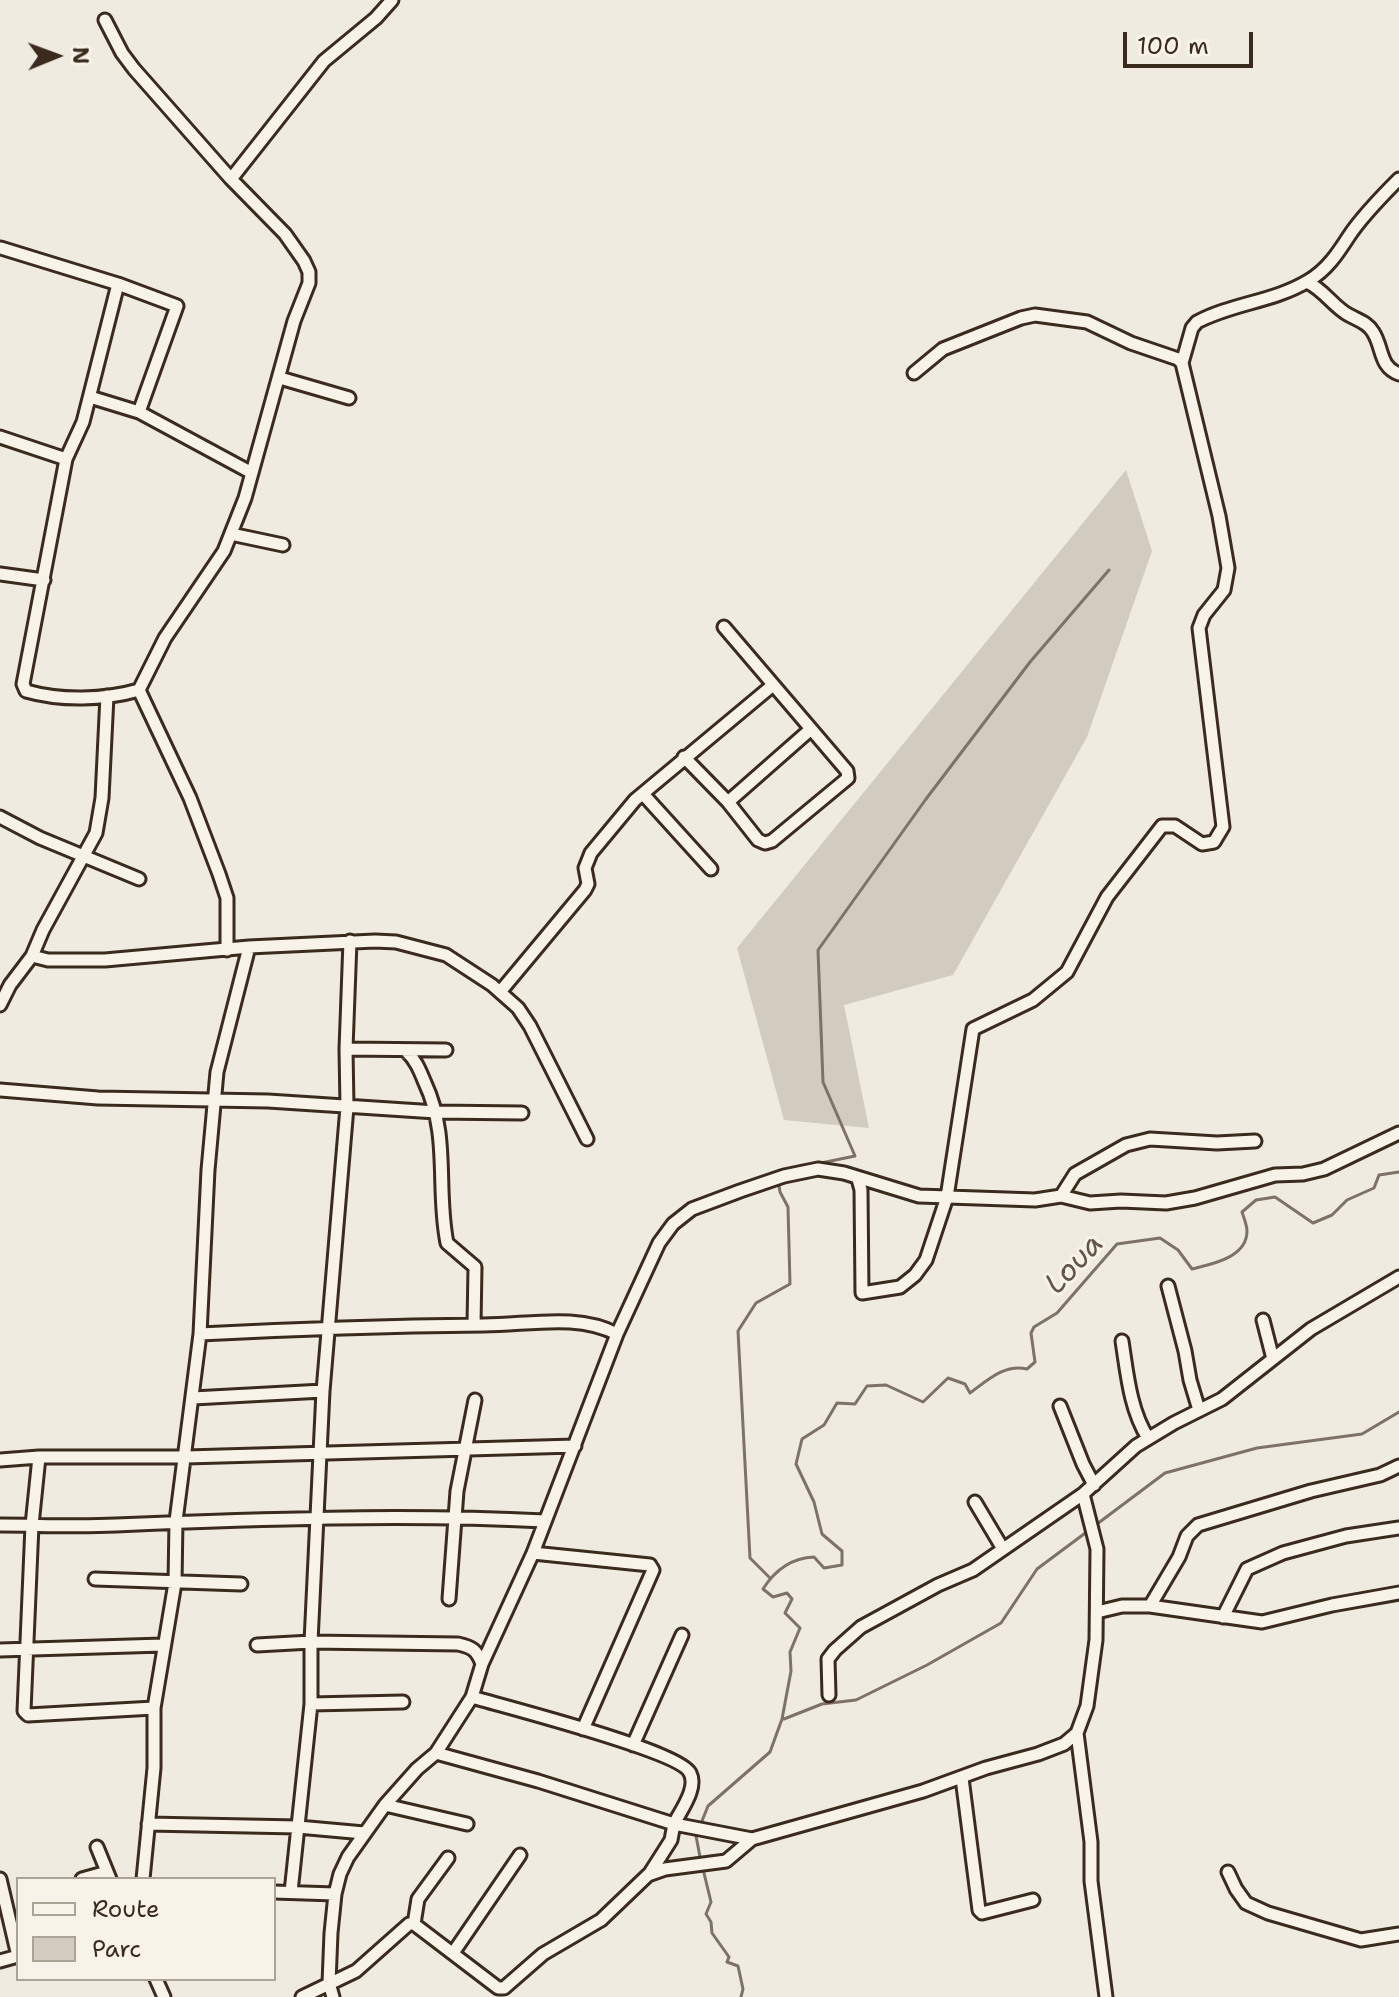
<!DOCTYPE html>
<style>
body{margin:0}
#map{position:relative;width:1399px;height:1997px;overflow:hidden;background:#efebe0;font-family:"Shantell Sans",sans-serif}
canvas{display:block}
.legend{position:absolute;left:16px;top:1877px;width:260px;height:104px;box-sizing:border-box;background:#f7f3e8;border:2px solid #aca397;margin:0;padding:10px 14px;list-style:none;font-size:24px;color:#3b2a1e}
.legend li{display:flex;align-items:center;gap:16px;height:40px}
.legend b{width:40px;border:2px solid #aca397}
.north{position:absolute;left:16px;top:16px;width:80px;height:80px;-webkit-text-stroke:6px #f7f3e8;paint-order:stroke;rotate:89deg;font-size:22px;font-weight:700;line-height:32px;text-align:center;color:#3b2a1e}
.north::after{content:'';display:block;margin:auto;width:28px;height:36px;background:#3b2a1e;clip-path:polygon(50% 0,100% 100%,50% 72%,0 100%)}
.scale{position:absolute;left:1123px;top:32px;width:130px;height:36px;box-sizing:border-box;border:4px solid #3b2a1e;border-top:0;padding-left:10px;font-size:24px;line-height:28px;white-space:nowrap;color:#3b2a1e;-webkit-text-stroke:6px #f7f3e8;paint-order:stroke}
</style>
<div id="map">
<canvas width="1399" height="1997"></canvas>
<ul class="legend">
<li><b style="height:10px;background:#f7f3e8"></b>Route</li>
<li><b style="height:22px;background:#d1cbc0"></b>Parc</li>
</ul>
<div class="north">N</div>
<div class="scale">100 m</div>
</div>
<script>
const c = document.querySelector('canvas').getContext('2d');
c.lineJoin = 'round';
function paint(path, color) { c.fillStyle = color; c.fill(path, 'evenodd'); }
function strokePath(path, color, width, dash) { c.strokeStyle = color; c.lineWidth = width; c.lineCap = dash ? 'butt' : 'round'; c.setLineDash(dash || []); c.stroke(path); }
function label(font, color, halo, rows, align = 'center') {
  c.font = font + ' "Shantell Sans",sans-serif'; c.lineWidth = 6; c.setLineDash([]); c.textBaseline = 'middle'; c.strokeStyle = halo; c.fillStyle = color; for (const [text, x, y, turn = 0] of rows) {
    c.save(); c.translate(x, y); c.rotate((+turn || 0) * Math.PI / 180); c.textAlign = isNaN(turn) ? turn : align; if (halo) c.strokeText(text, 0, 0); c.fillText(text, 0, 0); c.restore();
  }
}
const green = new Path2D(`
 M1126,470l26,81 -65,186 -134,238 -109,30 25,123 -85,-8 -47,-172z`);
const stream = new Path2D(`
 M816,1164l39,-8 -32,-74 -5,-132 108,-151 104,-137 79,-92
 M1097,1524l68,-51 92,-25 105,-14 37,-22
 M770,1578l-20,-20 -12,-227 18,-28 34,-19 -2,-77 -8,-15 -2,-12
 M784,1719l38,-15 34,-4 71,-35 74,-42 36,-54 51,-38
 M701,1862l-5,-26 12,-30 62,-54 12,-33 9,-48 -1,-19 10,-24 -15,-15 7,-14 -5,-6 -14,4 -10,-8c12,-19 28,-31 51,-32l10,11 18,-3v-14l-20,-17 -8,-32 -18,-38 6,-25 22,-14 13,-22 18,1 12,-18 19,-1 37,17 25,-24 17,6 5,9c18,-13 34,-29 57,-24l8,-7 -4,-29 3,-6 23,-14 60,-69 43,-6 18,12 14,19c19,-5 55,-11 55,-38 0,-6 -3,-13 -5,-19l14,-12 19,-3 38,26 19,-8 15,-15 27,-12 5,-13 20,-3
 M703,1869l8,33 -5,12 5,8 1,11 17,24 -2,5 11,4 5,23 -2,8`);
const minor = new Path2D(`
 M105,20l17,33 12,16 97,110 54,55 19,27 5,11v11l-15,38 -49,177 -21,53 -59,87 -26,52 51,108 29,76 8,24v52
 M231,179l93,-118 52,-43 16,-18
 M1,248l117,36 59,22 -38,106
 M1307,282c17,8 25,23 40,32 10,6 20,8 26,18 10,15 6,35 26,42
 M118,284l-35,138 -17,37 -43,225 3,7c35,10 78,9 113,-1
 M1182,363l10,-35 5,-6c36,-19 76,-20 111,-41 19,-11 30,-28 41,-45 12,-18 35,-42 50,-57
 M280,378l69,20
 M90,397l49,15 113,61
 M0,437l66,22
 M231,534l52,11
 M0,574l44,6
 M684,757l44,45 30,38 7,3 7,-2 76,-63 -1,-7 -123,-144
 M643,794l68,75
 M728,802l83,-73
 M0,817l40,21 99,41
 M32,956l11,-26 53,-97 6,-35 5,-102
 M500,992l85,-102 3,-6 -3,-16 6,-15 44,-53 138,-115
 M0,1005l10,-20 22,-29 16,4h57l144,-13 126,-6 21,1 50,13 46,30 26,23 12,18 57,113
 M346,1049l100,1
 M406,1051c10,9 14,20 19,32 25,53 11,106 22,160l28,24 -1,58
 M0,1090l98,8 170,3 168,11 86,1
 M858,1179l3,11 1,103 38,-6 15,-12 11,-15 21,-63 26,-168 60,-29 34,-28 40,-75 55,-71h13l27,18 12,-2 9,-15 -24,-199 5,-13 20,-25 4,-22 -9,-52 -37,-153 -4,-4 -47,-16 -44,-21 -52,-7 -14,3 -78,31 -29,24
 M1061,1196l14,-22 51,-29 24,-6 67,4 38,-2
 M1168,1286l17,65 5,29 9,30
 M1263,1320l10,39
 M200,1334c95,-5 189,-8 284,-9 44,0 93,-12 133,9
 M1122,1341c5,32 8,69 26,97
 M193,1398l130,-7
 M1060,1406l23,58 11,21
 M39,1457l-7,68 -8,186 4,4 126,-7
 M0,1460l39,-3h147l389,-11
 M1083,1494l14,55 -1,91 -9,66 -10,27 14,109v39l15,116
 M975,1502l28,47
 M0,1525c39,0 78,2 116,0 143,-6 286,-11 429,-4
 M533,1553l117,12 3,5 -70,159
 M95,1579l146,5
 M449,1599l8,-108 18,-91
 M1150,1606l29,-49 8,-21 11,-11 113,-34 69,-16 19,-9
 M1097,1612l25,-6h28l112,16 70,-17 67,-12
 M1223,1617l24,-48 36,-16 63,-17 53,-8
 M257,1645l54,-3 147,2c14,3 19,6 24,20
 M0,1650l163,-5
 M829,1695l-1,-36 7,-9 26,-23 77,-42 35,-15 110,-76 53,-48 38,-23 48,-24 89,-70 88,-52
 M311,1704l92,-2
 M633,1745l49,-110
 M436,1753l102,28 136,43c7,-14 24,-36 16,-51 -10,-22 -185,-66 -218,-76
 M962,1778l17,132 3,3 51,-13
 M385,1805l82,19
 M148,1824l150,3 66,6
 M97,1847l13,32
 M1228,1872l8,17 10,14 22,10 93,27 38,-6
 M650,1873l21,-33 3,-16 78,15
 M0,1879l18,77
 M82,1879l25,-7
 M143,1879l11,-111v-60l21,-125 1,-62 24,-187 8,-164 9,-98 32,-125
 M274,1892l61,2
 M291,1892l20,-188v-62l12,-251 24,-284 -1,-58 4,-108
 M414,1924l84,64h6l39,-34 58,-34 47,-45 17,-6 61,-8 26,-22 171,-48 63,-23 52,-14 26,-10 13,-11
 M414,1924l4,-25 30,-41
 M453,1953l67,-98
 M0,1961l18,-5
 M156,1979l8,18
 M302,1997l54,-26 53,-47h5
 M333,1997l-4,-14 2,-50 4,-39 5,-20 8,-17 37,-52 32,-36 19,-16 36,-56 10,-33 51,-111 84,-219 42,-91 14,-19 19,-15 48,-18 44,-15 34,-7 26,4 75,23 116,4 26,-4 29,7 31,-2 45,2 29,-5 80,-23 28,-1 21,-5 75,-36`);
const waterNames = [
 ["Loua",1075,1265,-47]
];
paint(green, '#d1cbc0');
strokePath(stream, '#7e7266', 3);
strokePath(minor, '#3b2a1e', 17);
strokePath(minor, '#f7f3e8', 11);
label('italic 30px', '#625448', '#f7f3e8', waterNames);
</script>
